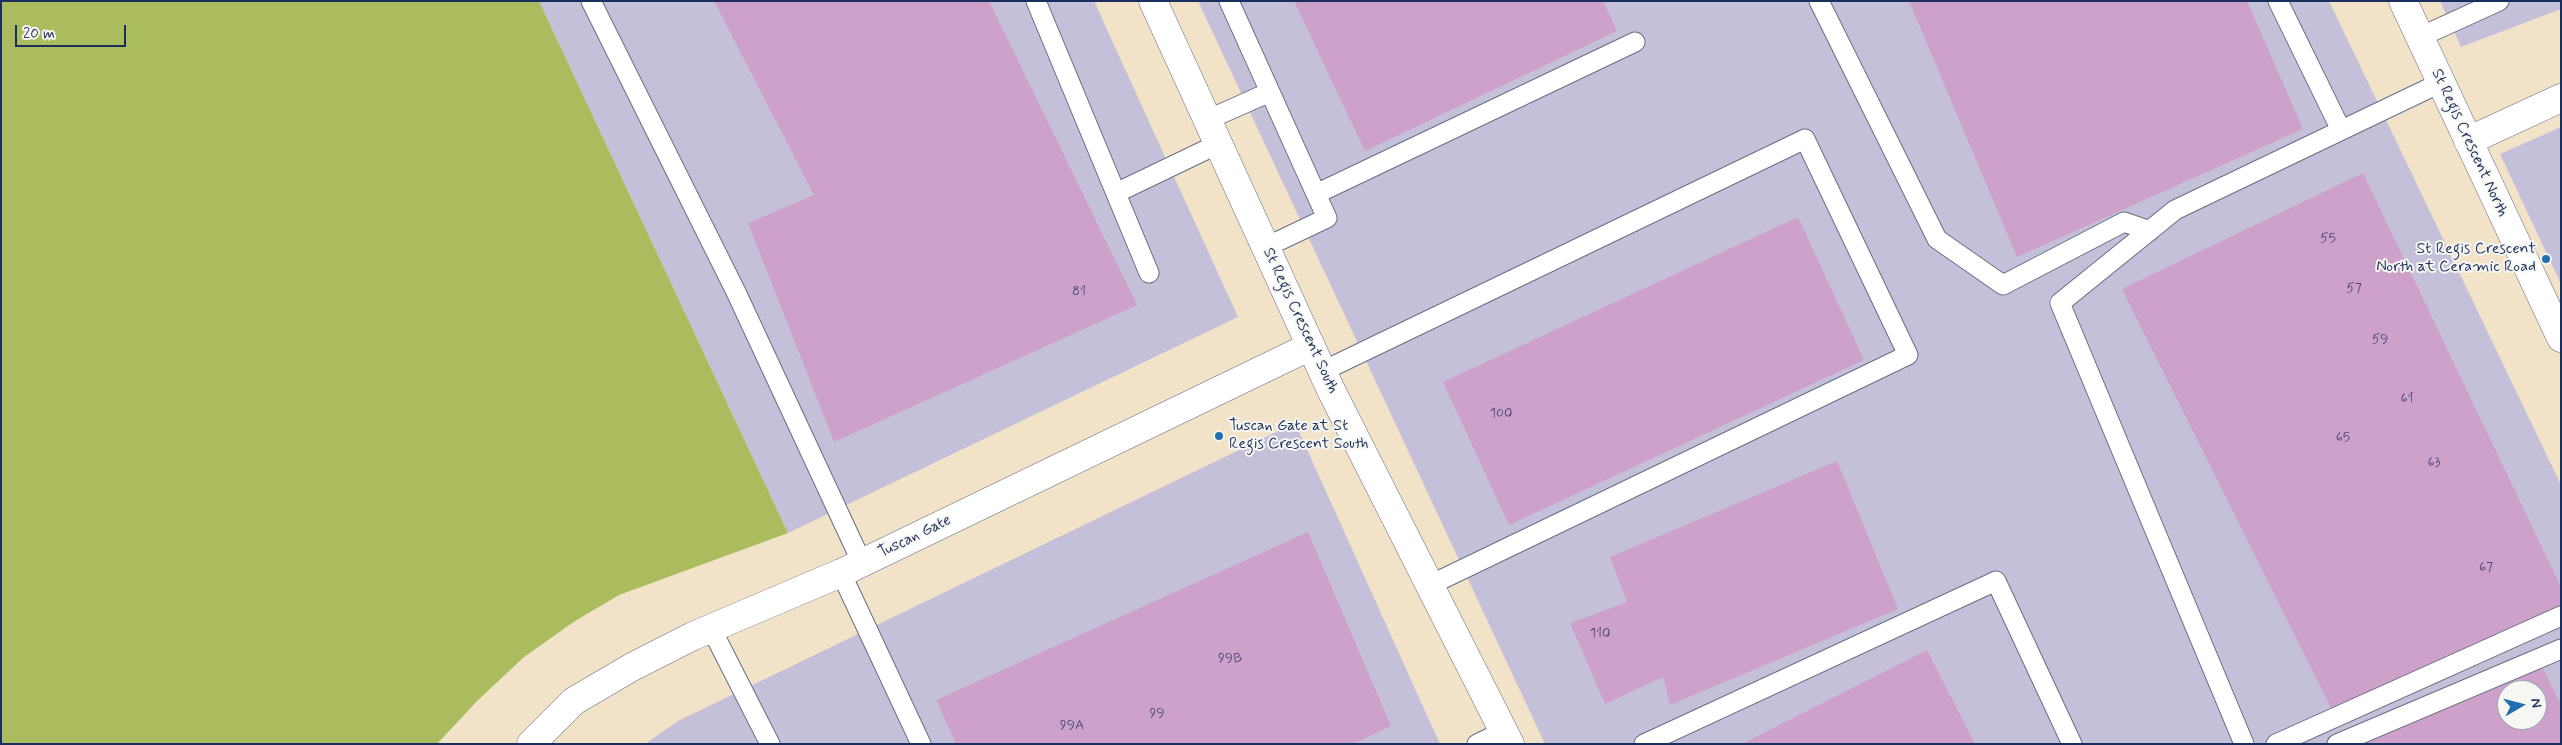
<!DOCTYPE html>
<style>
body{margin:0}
#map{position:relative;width:2562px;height:745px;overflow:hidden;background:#f1e2c8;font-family:Mynerve,sans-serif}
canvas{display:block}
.frame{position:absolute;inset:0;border:2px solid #1b2f5e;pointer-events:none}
.north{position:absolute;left:2497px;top:680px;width:50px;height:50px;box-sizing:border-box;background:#f6f6f2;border:1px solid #9ea6b7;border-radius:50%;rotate:82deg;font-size:14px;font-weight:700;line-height:20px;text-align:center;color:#1b2f5e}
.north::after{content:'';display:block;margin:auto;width:18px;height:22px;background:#1f6fb2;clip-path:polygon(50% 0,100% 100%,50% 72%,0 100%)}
.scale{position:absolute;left:15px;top:25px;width:111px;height:22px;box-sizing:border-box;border:2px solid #1b2f5e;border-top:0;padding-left:6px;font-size:15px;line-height:18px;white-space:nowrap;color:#1b2f5e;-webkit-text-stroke:4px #f6f6f2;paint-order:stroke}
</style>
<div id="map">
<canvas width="2562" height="745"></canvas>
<div class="frame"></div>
<div class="north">N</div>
<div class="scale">20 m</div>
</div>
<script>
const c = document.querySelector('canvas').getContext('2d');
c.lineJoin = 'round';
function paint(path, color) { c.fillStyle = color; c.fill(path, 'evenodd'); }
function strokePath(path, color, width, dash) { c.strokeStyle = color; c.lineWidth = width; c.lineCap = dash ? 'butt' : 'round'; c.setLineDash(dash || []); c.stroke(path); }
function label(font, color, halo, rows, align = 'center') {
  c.font = font + ' Mynerve,sans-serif'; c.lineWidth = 4; c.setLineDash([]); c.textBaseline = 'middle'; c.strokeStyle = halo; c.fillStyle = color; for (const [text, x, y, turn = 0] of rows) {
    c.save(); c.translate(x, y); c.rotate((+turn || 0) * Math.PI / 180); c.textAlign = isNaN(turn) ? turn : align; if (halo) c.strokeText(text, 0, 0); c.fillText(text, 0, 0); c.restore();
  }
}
const industrial = new Path2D(`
 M539,1h555l144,316 -450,216z
 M1198,1h1131l232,484v259h-1016zM2507,690h30v30h-30z
 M2440,1h121v8l-100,38z
 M2561,127v157l-61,-130z
 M1295,423l145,321h-795l33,-23z`);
const green = new Path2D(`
 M1,1h538l249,532 -169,62 -44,26 -51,36 -47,44 -40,43h-436z`);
const building = new Path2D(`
 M714,1h275l148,304 -303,137 -86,-219 66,-28z
 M1294,1h309l14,30 -252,120z
 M1909,1h338l56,128 -286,128z
 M2363,173l198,414v20l-227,107 -212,-425z
 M1798,217l66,143 -355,165 -66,-143z
 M1837,461l61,148 -228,96 -7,-28 -58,27 -35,-81 57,-21 -17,-45z
 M1308,532l83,194 -38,18h-397l-20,-44z
 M1927,650l48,94h-233z
 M2540,662l19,39 2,-1v44h-196zM2507,690h30v30h-30z`);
const service = new Path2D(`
 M591,1l145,291 126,271
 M1036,1l113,272
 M1229,1l87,193 319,-152
 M1819,1l118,238 66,46 121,-63 26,9
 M2278,1l63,129
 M2420,37l79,-36
 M1207,120l63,-28
 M1116,193l102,-49
 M1266,247l61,-29 -11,-24
 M1323,371l482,-232 103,216 -478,230
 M841,573l80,171
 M711,628l59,116
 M1477,744l27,-13
 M1644,744l352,-163 76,163
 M2244,744l-184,-441 115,-93 265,-127
 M2276,744l285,-128
 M2337,744l224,-95`);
const minor = new Path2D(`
 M1153,1l177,387 180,356
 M2403,1l158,337
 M2468,141l93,-43
 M531,744l43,-43 58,-34 61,-31 148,-63 470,-227`);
const markers = [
 [2546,259,5,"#1f6fb2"],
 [1219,436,5,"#1f6fb2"]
];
const numberNames = [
 ["55",2328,239],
 ["57",2354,289],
 ["81",1079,292],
 ["59",2380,340],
 ["61",2407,399],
 ["100",1501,414],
 ["65",2343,438],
 ["63",2434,463],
 ["67",2486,568],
 ["110",1600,634],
 ["99B",1230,659],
 ["99",1157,714],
 ["99A",1072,726]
];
const streetNames = [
 ["St Regis Crescent North",2469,143,65],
 ["St Regis Crescent South",1300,321,65],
 ["Tuscan Gate",915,537,-26]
];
const poiNames = [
 ["St Regis Crescent",2536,250],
 ["North at Ceramic Road",2536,268],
 ["Tuscan Gate at St",1229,427,"left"],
 ["Regis Crescent South",1229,445,"left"]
];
paint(industrial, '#c5c0da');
paint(green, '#abbc5f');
paint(building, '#cea1ca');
strokePath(service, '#666e83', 21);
strokePath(minor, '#666e83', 29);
strokePath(service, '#fff', 19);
strokePath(minor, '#fff', 28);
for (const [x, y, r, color] of markers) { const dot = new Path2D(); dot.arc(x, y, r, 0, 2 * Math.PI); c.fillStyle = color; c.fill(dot); strokePath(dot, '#f6f6f2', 2); }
label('14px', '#484c79', null, numberNames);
label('16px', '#1b2f5e', '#f6f6f2', streetNames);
label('16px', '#1b2f5e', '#f6f6f2', poiNames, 'right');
</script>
